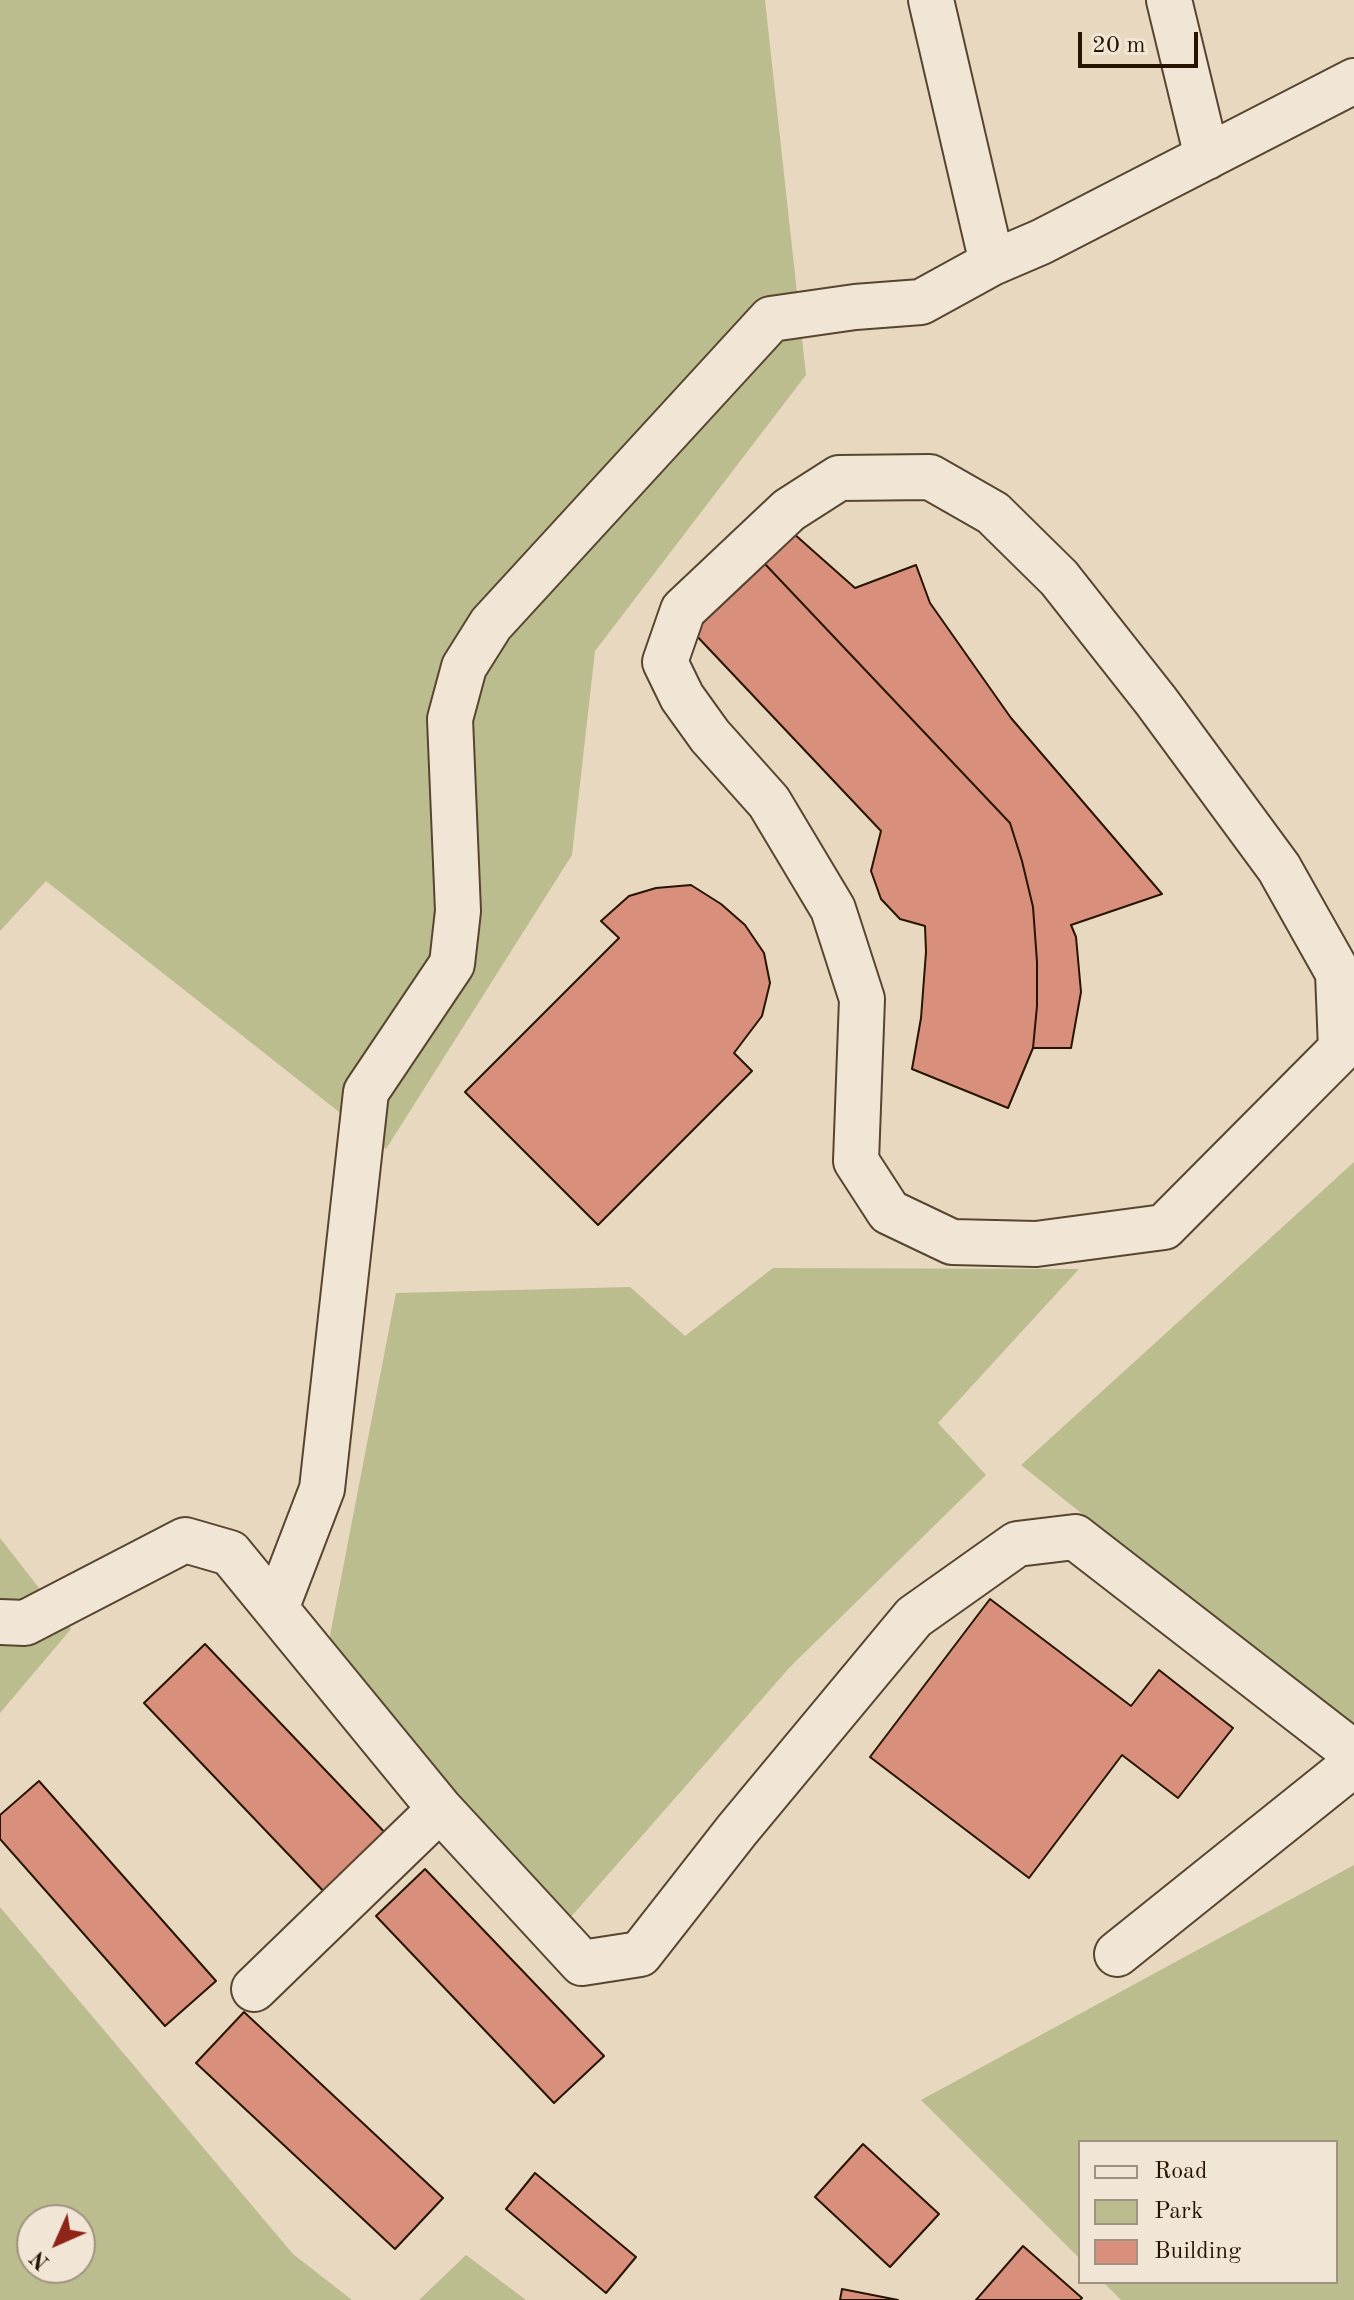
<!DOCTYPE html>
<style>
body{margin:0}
#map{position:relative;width:1354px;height:2300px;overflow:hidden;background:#e9d8c0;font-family:"Old Standard TT",serif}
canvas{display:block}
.legend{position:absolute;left:1078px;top:2140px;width:260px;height:144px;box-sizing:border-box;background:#f1e6d6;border:2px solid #a09280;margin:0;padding:10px 14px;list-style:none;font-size:24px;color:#261400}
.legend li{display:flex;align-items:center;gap:16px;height:40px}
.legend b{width:40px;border:2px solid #a09280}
.north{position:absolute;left:16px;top:2204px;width:80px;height:80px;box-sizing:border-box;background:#f1e6d6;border:2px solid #a09280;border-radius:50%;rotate:225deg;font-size:22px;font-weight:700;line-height:32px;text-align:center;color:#261400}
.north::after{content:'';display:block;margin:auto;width:28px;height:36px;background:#8f2418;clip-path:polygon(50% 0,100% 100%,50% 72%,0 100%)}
.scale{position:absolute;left:1078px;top:32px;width:120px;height:36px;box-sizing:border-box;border:4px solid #261400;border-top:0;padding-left:10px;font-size:24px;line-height:28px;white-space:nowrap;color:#261400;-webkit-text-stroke:6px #f1e6d6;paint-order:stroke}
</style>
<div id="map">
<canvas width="1354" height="2300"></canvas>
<ul class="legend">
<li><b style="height:10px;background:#f1e6d6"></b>Road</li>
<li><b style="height:22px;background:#bbbd8f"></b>Park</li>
<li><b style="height:22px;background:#d8907d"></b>Building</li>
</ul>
<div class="north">N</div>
<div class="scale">20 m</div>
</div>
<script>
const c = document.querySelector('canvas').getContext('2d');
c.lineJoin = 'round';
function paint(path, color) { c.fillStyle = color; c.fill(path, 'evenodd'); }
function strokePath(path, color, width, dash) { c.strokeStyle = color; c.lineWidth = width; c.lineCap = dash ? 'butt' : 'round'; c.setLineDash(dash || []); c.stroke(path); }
const green = new Path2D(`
 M0,0h765l41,375 -211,276 -23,204 -186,294 -340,-268 -46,50z
 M1354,1162v569l-333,-266z
 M773,1268l306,1 -141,154 48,52 -196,192 -220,251 -243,-267 69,-358 234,-6 55,49z
 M0,1538l71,91 -71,84z
 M1354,1865v435h-233l-18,-18h233v-140h-256v117l-159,-159z
 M0,1907l293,347 59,46h-352zM32,2220h48v48h-48z
 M466,2255l60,45h-107z`);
const building = new Path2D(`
 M793,533l62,55 61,-23 14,38 81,115 151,176 -91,31 5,12 5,55 -10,56h-38l4,-42v-44l-4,-55 -11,-46 -12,-38 -245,-259z
 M765,564l245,259 12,38 11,46 4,55v44l-4,42 -25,60 -96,-39 9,-51 5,-66 -1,-26 -25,-7 -19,-20 -10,-28 10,-40 -188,-199z
 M691,885l30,19 24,21 19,28 6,30 -8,33 -28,37 18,18 -154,154 -133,-133 154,-154 -18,-17 28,-25 27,-8z
 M990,1599l141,107 28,-36 74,58 -55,70 -56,-43 -93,123 -159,-121z
 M205,1644l186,195 -61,59 -186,-195z
 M39,1781l177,200 -51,45 -165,-187v-24z
 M425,1869l179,187 -50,47 -178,-187z
 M244,2012l199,186 -48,51 -199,-186z
 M863,2144l76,70 -49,53 -75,-70z
 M535,2173l101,84 -30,36 -100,-84z
 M1023,2246l59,52 -2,2h-104z
 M842,2289l56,11h-58z`);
const minor = new Path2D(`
 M931,0l61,263
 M1169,0l38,157
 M930,477l63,36 66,65 97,123 123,167 59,105 3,76 -177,178 -128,17 -84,-2 -63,-30 -33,-51 6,-162 -29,-90 -64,-107 -59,-66 -28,-39 -17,-35 18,-52 106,-100 50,-32z
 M276,1609l46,-120 44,-397 86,-128 6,-53 -8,-192 14,-52 27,-43 280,-305 84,-12 66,-5 71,-39 49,-21 313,-161
 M0,1622l25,1 160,-83 45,13 210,256 142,154 58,-9 97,-124 177,-213 103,-73 58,-7 279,216
 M1117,1954l237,-190
 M254,1989l186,-180`);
paint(green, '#bbbd8f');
paint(building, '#d8907d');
strokePath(building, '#261400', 2);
strokePath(minor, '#574530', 48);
strokePath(minor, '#f1e6d6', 44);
</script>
